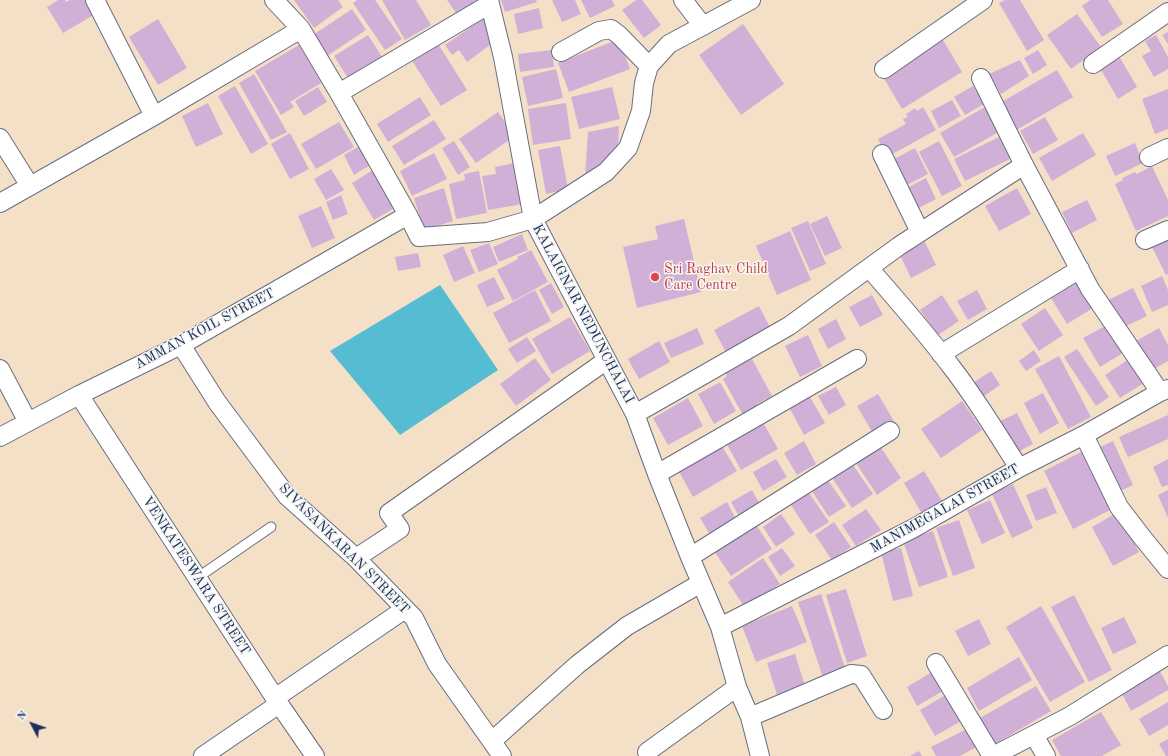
<!DOCTYPE html>
<style>
body{margin:0}
#map{position:relative;width:1168px;height:756px;overflow:hidden;background:#f4e0c6;font-family:"Old Standard TT",serif}
canvas{display:block}
.north{position:absolute;left:12px;top:704px;width:40px;height:40px;-webkit-text-stroke:3px #f6f6f2;paint-order:stroke;rotate:311deg;font-size:11px;font-weight:700;line-height:16px;text-align:center;color:#1b2f5e}
.north::after{content:'';display:block;margin:auto;width:14px;height:18px;background:#1b2f5e;clip-path:polygon(50% 0,100% 100%,50% 72%,0 100%)}
</style>
<div id="map">
<canvas width="1168" height="756"></canvas>
<div class="north">N</div>
</div>
<script>
const c = document.querySelector('canvas').getContext('2d');
c.lineJoin = 'round';
function paint(path, color) { c.fillStyle = color; c.fill(path, 'evenodd'); }
function strokePath(path, color, width, dash) { c.strokeStyle = color; c.lineWidth = width; c.lineCap = dash ? 'butt' : 'round'; c.setLineDash(dash || []); c.stroke(path); }
function label(font, color, halo, rows, align = 'center') {
  c.font = font + ' "Old Standard TT",serif'; c.lineWidth = 3; c.setLineDash([]); c.textBaseline = 'middle'; c.strokeStyle = halo; c.fillStyle = color; for (const [text, x, y, turn = 0] of rows) {
    c.save(); c.translate(x, y); c.rotate((+turn || 0) * Math.PI / 180); c.textAlign = isNaN(turn) ? turn : align; if (halo) c.strokeText(text, 0, 0); c.fillText(text, 0, 0); c.restore();
  }
}
const water = new Path2D(`
 M440,285l58,85 -98,65 -70,-84z`);
const building = new Path2D(`
 M58,0h7l1,2 4,-2h20l7,13 -34,20 -16,-26z
 M294,0h44l5,7 -29,21z
 M357,0h18l27,39 -17,11 -32,-47z
 M382,0h34l15,25 -26,15z
 M447,0h30l-21,13z
 M501,0h35l1,2 -32,10z
 M552,0h23l6,14 -19,8z
 M581,0h31l3,6 -25,12z
 M636,0h6l19,25 -17,13 -22,-28z
 M1005,0h15l24,40 -17,11 -28,-48z
 M1090,0h18l15,24 -21,13 -20,-31z
 M539,8l4,20 -25,6 -4,-20z
 M352,9l14,21 -39,26 -14,-21z
 M1077,14l24,33 -30,22 -24,-34z
 M488,15l6,27 -27,20 -8,-12 -7,5 -7,-10z
 M158,19l29,49 -29,17 -29,-48z
 M743,24l41,60 -43,31 -42,-60z
 M1168,32v12l-6,-9z
 M368,35l14,22 -34,21 -14,-22z
 M1156,35l12,22v12l-14,8 -12,-21 9,-5 -6,-10z
 M619,39l11,30 -61,23 -11,-29z
 M943,40l19,32 -60,37 -19,-32z
 M437,42l30,48 -26,16 -30,-47z
 M299,45l22,38 -31,19 4,5 -13,8 -26,-44z
 M552,50l2,17 -34,5 -2,-18z
 M1038,50l9,15 -14,9 -9,-16z
 M1119,56l18,31 -19,12 -18,-31z
 M1020,60l9,16 -28,18 -12,-20z
 M556,69l7,29 -35,8 -6,-29z
 M1057,70l16,27 -60,35 -15,-28z
 M254,74l33,58 -16,8 -32,-57z
 M235,86l33,58 -17,10 -33,-58z
 M973,86l11,18 -19,11 -11,-18z
 M318,87l9,15 -23,14 -9,-15z
 M612,87l8,32 -41,10 -8,-32z
 M1168,89v40l-13,5 -13,-35z
 M420,97l11,18 -43,27 -11,-18z
 M952,100l9,16 -22,12 -8,-17z
 M208,103l15,31 -27,13 -14,-31z
 M566,103l5,36 -38,6 -5,-36z
 M923,107l13,23 -49,27 -9,-18 28,-15 -3,-5 5,-2 -2,-3 9,-6 2,3z
 M985,107l14,25 -45,25 -14,-24z
 M498,112l17,24 -39,27 -17,-24z
 M1045,117l13,23 -25,14 -13,-23z
 M434,120l12,19 -42,26 -12,-19z
 M339,122l15,25 -38,22 -15,-25z
 M619,126l-1,25 -33,24 3,-43z
 M290,133l19,36 -19,10 -19,-35z
 M1083,133l13,22 -44,26 -13,-23z
 M999,137l11,22 -45,22 -11,-22z
 M454,141l16,26 -12,8 -16,-27z
 M939,141l23,45 -20,10 -23,-44z
 M1135,143l8,20 -28,13 -9,-20z
 M361,145l11,19 -18,11 -10,-20z
 M560,146l8,43 -22,5 -8,-44z
 M915,148l13,26 -23,12 -13,-26z
 M434,153l13,26 -35,17 -12,-25z
 M515,163l8,41 -35,6 -6,-34 14,-2 -1,-7z
 M1152,166l16,34v16l-32,15 -21,-47 8,-4 -1,-2 13,-6 2,2z
 M376,168l22,38 -24,14 -22,-37z
 M331,169l13,21 -18,10 -12,-21z
 M479,171l8,42 -31,6 -7,-35 16,-4 -1,-6z
 M926,178l10,21 -21,11 -10,-21z
 M444,188l9,33 -29,9 -10,-32z
 M1017,188l14,26 -32,17 -14,-25z
 M341,195l7,19 -15,6 -7,-18z
 M1087,200l10,20 -25,13 -10,-21z
 M321,206l14,32 -23,10 -14,-32z
 M827,216l15,32 -17,8 -15,-32z
 M684,219l17,73 -64,16 -14,-61 35,-8 -3,-13z
 M808,221l18,43 -16,7 -19,-43z
 M790,231l21,49 -34,15 -21,-49z
 M522,234l6,16 -29,12 -6,-15z
 M1168,240v34l-2,1 -14,-28z
 M925,242l11,23 -25,13 -11,-23z
 M489,243l9,21 -19,8 -9,-22z
 M463,246l12,27 -21,9 -11,-27z
 M531,250l17,32 -35,19 -16,-31 21,-11 -1,-2z
 M418,253l3,14 -23,4 -3,-14z
 M1162,276l6,14v15l-16,7 -11,-26z
 M494,277l11,22 -18,8 -10,-22z
 M1078,282l15,26 -26,16 -16,-26z
 M551,283l13,24 -12,7 -13,-24z
 M1133,288l14,28 -25,12 -14,-28z
 M535,290l16,31 -42,22 -16,-30z
 M977,290l10,19 -19,11 -11,-19z
 M872,295l11,20 -23,12 -11,-20z
 M942,295l17,26 -21,14 -18,-25z
 M759,306l13,25 -45,23 -13,-24z
 M1045,308l18,27 -24,16 -18,-27z
 M570,317l20,34 -38,23 -20,-35z
 M836,319l10,20 -18,10 -10,-20z
 M1107,325l16,28 -23,14 -17,-29z
 M697,328l7,16 -33,14 -7,-15z
 M1159,328l9,17v16l-16,9 -16,-29z
 M808,335l14,31 -22,11 -15,-31z
 M527,337l9,14 -19,12 -9,-14z
 M659,341l11,21 -31,17 -11,-20z
 M1077,349l32,48 -13,9 -32,-49z
 M1034,350l7,11 -15,10 -7,-10z
 M1059,356l32,61 -23,12 -33,-60z
 M535,358l16,22 -35,26 -16,-22z
 M752,359l20,37 -15,8 2,5 -15,8 -21,-38 4,-3 -2,-3z
 M1129,359l15,24 -24,15 -15,-23z
 M991,371l9,14 -23,16 -10,-14z
 M720,382l16,29 -22,13 -16,-30z
 M836,387l10,18 -17,10 -11,-19z
 M1043,393l16,30 -19,11 -16,-31z
 M878,394l17,29 -21,12 -17,-29z
 M810,397l15,26 -21,12 -14,-26z
 M688,398l15,28 -35,19 -15,-27z
 M962,401l20,29 -41,28 -20,-29z
 M1017,413l16,31 -19,10 -16,-32z
 M1168,415v24l-40,18 -9,-20z
 M761,419l17,30 -37,21 -16,-29z
 M804,441l12,23 -19,11 -13,-22z
 M1113,441l20,44 -15,7 -20,-44z
 M720,443l17,28 -44,26 -16,-29z
 M878,443l23,35 -24,17 -23,-35z
 M1083,451l29,58 -39,20 -29,-58z
 M776,459l11,18 -24,14 -10,-19z
 M1168,459v26l-6,2 -9,-20z
 M851,462l22,32 -21,14 -21,-32z
 M924,471l20,33 -20,13 -20,-34z
 M825,476l21,30 -17,11 -20,-30z
 M1013,484l20,44 -21,10 -20,-44z
 M805,487l24,35 -19,12 -23,-35z
 M1046,487l11,26 -21,8 -10,-26z
 M752,490l9,16 -21,12 -9,-16z
 M1168,490v28l-10,-23z
 M990,500l15,33 -23,11 -15,-34z
 M727,502l11,21 -26,15 -12,-20z
 M866,509l15,21 -25,16 -14,-21z
 M1118,512l21,40 -26,14 -21,-39z
 M781,514l14,20 -19,13 -13,-20z
 M959,520l16,48 -22,8 -17,-48z
 M834,522l17,25 -19,13 -17,-25z
 M755,523l17,26 -41,27 -17,-25z
 M933,531l15,46 -29,10 -16,-46z
 M782,548l13,18 -15,10 -12,-19z
 M901,548l12,48 -20,5 -12,-49z
 M763,558l17,26 -35,24 -17,-26z
 M846,589l21,67 -20,7 -21,-68z
 M821,594l25,77 -23,7 -25,-76z
 M1074,595l38,75 -23,12 -38,-75z
 M792,606l15,36 -51,20 -14,-36z
 M1041,606l44,76 -35,20 -44,-75z
 M1124,617l13,26 -24,11 -12,-26z
 M979,619l12,25 -23,12 -13,-25z
 M795,654l10,32 -28,9 -10,-32z
 M1019,657l13,23 -53,31 -12,-23z
 M1158,668l10,18v4l-37,21 -11,-21z
 M932,672l11,19 -26,15 -10,-19z
 M1036,686l15,25 -56,33 -15,-26z
 M949,693l16,26 -30,17 -15,-26z
 M1168,702v23l-19,11 -10,-17z
 M1101,712l20,33 -19,11h-41l-9,-16z
 M967,729l11,17 -18,10h-24l-5,-9z
 M1168,739v17h-2l-7,-12z
 M919,751l3,5h-12z`);
const service = new Path2D(`
 M197,578l74,-51`);
const minor = new Path2D(`
 M95,0l59,116
 M274,0l27,29 38,64 69,122 11,22 69,-5 45,-13 102,195 22,60 33,83 30,70 17,60 13,30 10,39
 M489,0l14,57 30,162 73,-47 22,-24 13,-37 3,-28 5,-17 20,-22 82,-44
 M683,0l20,26
 M561,52l38,-21 12,-2 8,6 30,31
 M1093,64l75,-52
 M884,69l99,-69
 M981,78l43,87 66,124 70,103
 M339,93l151,-89
 M0,138l30,48
 M882,154l38,78
 M1149,157l19,-9
 M0,203l154,-87 147,-87
 M1145,240l23,-10
 M869,268c29,33 58,66 84,101 24,31 45,66 66,99
 M181,345l36,57 70,94 69,62 58,60 23,46 65,92
 M941,354l139,-85
 M0,369l28,53
 M79,395l196,303 40,58
 M635,414l154,-88 110,-80 125,-81
 M1084,435l35,72 23,30 26,32
 M0,437l79,-42 102,-50 227,-130
 M657,474l200,-115
 M690,557l200,-126
 M356,558l44,-29 -11,-16 218,-153
 M720,627l194,-99 105,-60 65,-33 76,-43 8,-3
 M936,663l56,93
 M275,698l130,-89
 M750,717l101,-43 10,1 22,35
 M1034,735l12,21
 M492,741l85,-76 50,-39 74,-43
 M647,752l90,-65
 M203,756l76,-52
 M993,756l77,-40 98,-61`);
const markers = [
 [655,277,5,"#e0444e"]
];
const healthNames = [
 ["Sri Raghav Child",664,269],
 ["Care Centre",664,285]
];
const streetNames = [
 ["KALAIGNAR NEDUNCHALAI",583,314,62],
 ["AMMAN KOIL STREET",205,329,-28],
 ["MANIMEGALAI STREET",945,509,-29],
 ["SIVASANKARAN STREET",344,549,45],
 ["VENKATESWARA STREET",196,576,57]
];
paint(water, '#55bcd2');
paint(building, '#d1b0d8');
strokePath(service, '#676d82', 11);
strokePath(minor, '#676d82', 20);
strokePath(service, '#fff', 9);
strokePath(minor, '#fff', 18);
for (const [x, y, r, color] of markers) { const dot = new Path2D(); dot.arc(x, y, r, 0, 2 * Math.PI); c.fillStyle = color; c.fill(dot); strokePath(dot, '#f6f6f2', 1.5); }
label('14px', '#be3a42', '#f6f6f2', healthNames, 'left');
label('14px', '#1b2f5e', '#f6f6f2', streetNames);
</script>
